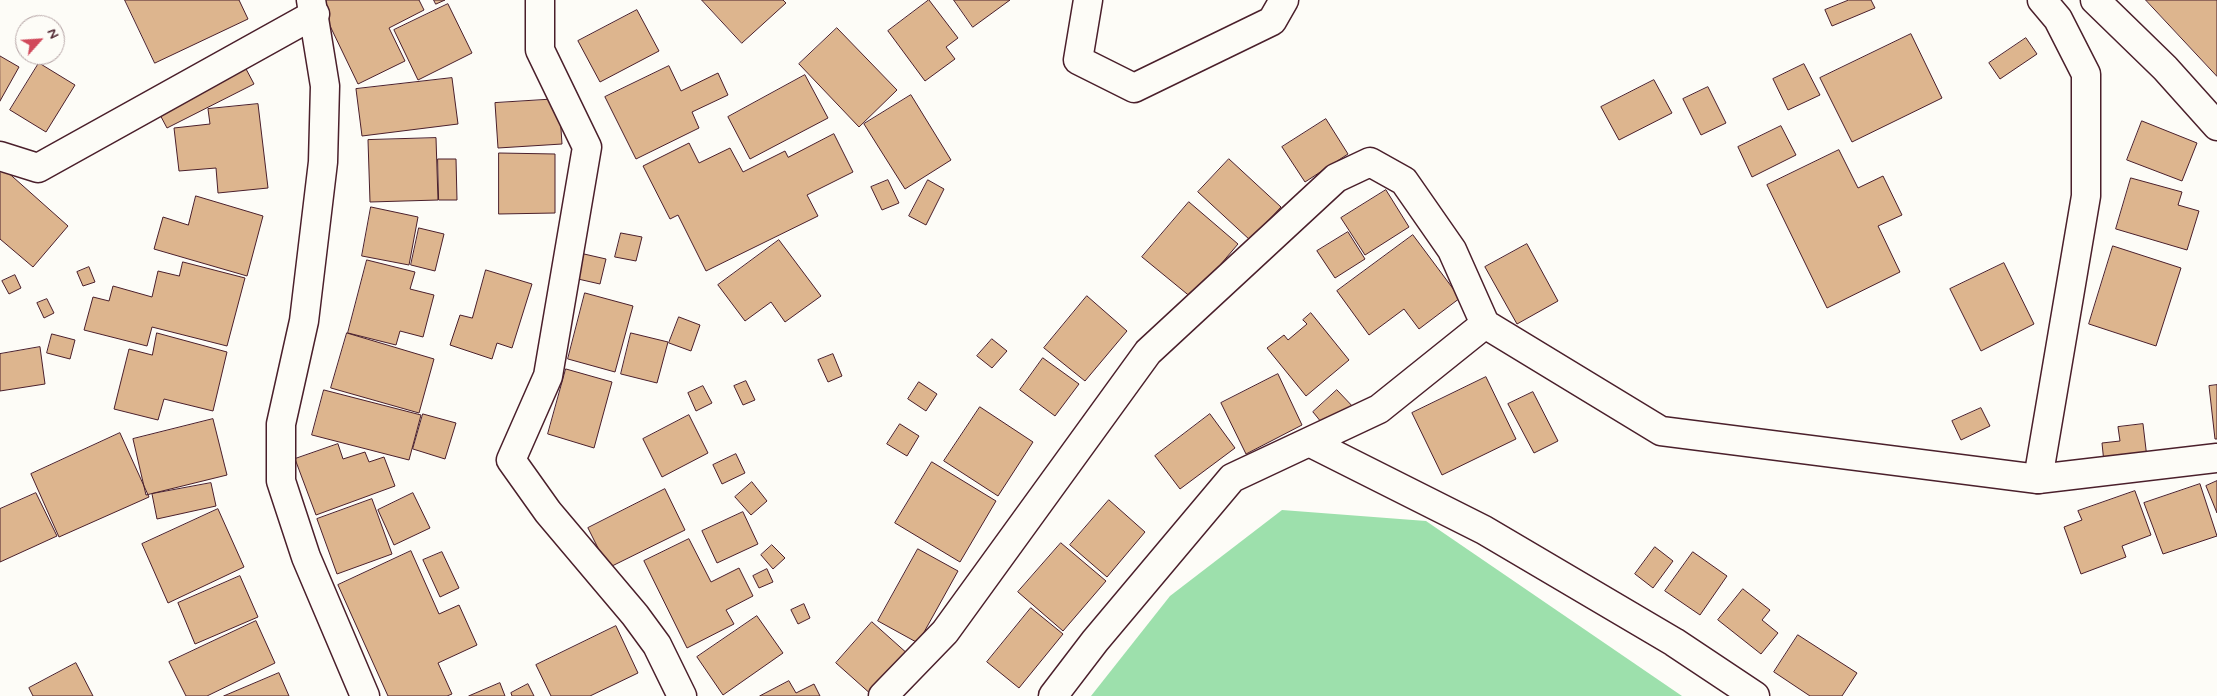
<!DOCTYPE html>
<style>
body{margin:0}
#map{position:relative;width:2217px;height:696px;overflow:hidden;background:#fdfcf7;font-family:Mynerve,sans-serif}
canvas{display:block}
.north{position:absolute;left:15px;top:15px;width:50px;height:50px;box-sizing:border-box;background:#fdfcf7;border:1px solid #b5a4a5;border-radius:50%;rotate:64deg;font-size:14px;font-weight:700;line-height:20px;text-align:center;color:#4a1f2b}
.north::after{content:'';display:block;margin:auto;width:18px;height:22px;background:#d1495b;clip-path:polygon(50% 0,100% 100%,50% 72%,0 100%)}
</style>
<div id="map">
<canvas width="2217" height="696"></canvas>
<div class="north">N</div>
</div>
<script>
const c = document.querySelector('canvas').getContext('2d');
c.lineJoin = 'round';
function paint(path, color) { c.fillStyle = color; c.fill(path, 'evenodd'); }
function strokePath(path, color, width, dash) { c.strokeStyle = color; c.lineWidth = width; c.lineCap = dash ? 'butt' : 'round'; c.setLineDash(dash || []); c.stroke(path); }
const green = new Path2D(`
 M1282,510l144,11 256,175h-591l79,-100z`);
const building = new Path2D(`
 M125,0h114l9,19 -93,44z
 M320,0h99l5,10 -35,18 16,33 -47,23 -40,-83z
 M434,0h11l-9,4z
 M702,0h81l3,3 -44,40z
 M929,0l29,38 -12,9 9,12 -30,22 -37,-50z
 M954,0h56l-37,27z
 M1849,0h22l4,8 -43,18 -7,-16z
 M2146,0h71v76z
 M448,4l24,49 -54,27 -24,-50z
 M637,10l22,41 -59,31 -22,-41z
 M837,28l60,62 -38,37 -60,-63z
 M1911,34l31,64 -90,44 -32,-64z
 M2026,38l11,16 -37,25 -11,-16z
 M236,50l18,34 -87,44 -18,-34z
 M0,56l19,11 -19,34z
 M39,63l36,22 -29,47 -36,-22z
 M1804,64l16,31 -32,15 -15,-31z
 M669,66l12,25 37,-18 10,22 -36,17 7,16 -63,31 -31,-62z
 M805,75l23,43 -78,41 -22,-42z
 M452,78l6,46 -96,12 -6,-47z
 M1654,80l18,33 -53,27 -18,-33z
 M1708,87l18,36 -25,12 -18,-36z
 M911,95l40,65 -46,29 -41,-65z
 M559,99l3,45 -64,4 -3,-45z
 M258,104l10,84 -50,5 -2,-25 -37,3 -5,-43 36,-4 -2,-15z
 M1326,119l22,35 -43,28 -23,-35z
 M2142,121l55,22 -15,38 -55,-21z
 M1781,126l15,29 -44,22 -14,-30z
 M834,134l19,38 -46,23 11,21 -112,55 -28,-56 -8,4 -27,-53 46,-23 10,20 31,-15 13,24 42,-21 3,6z
 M436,138l2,62 -68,2 -2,-62z
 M1839,150l19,38 25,-12 19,39 -24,11 22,46 -73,36 -60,-123z
 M499,153l56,1v59l-56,1z
 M438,159h18l1,41h-18z
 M1229,159l52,48 -31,33 -52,-48z
 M4,169l64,57 -35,41 -33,-28v-66z
 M2131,178l51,14 -4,13 21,6 -12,39 -71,-21z
 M888,180l11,23 -17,7 -11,-23z
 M928,180l16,9 -18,36 -17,-9z
 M1386,190l23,37 -44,28 -24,-37z
 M196,196l67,20 -16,60 -93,-27 9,-32 25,8z
 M1189,202l49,42 -46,54 -50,-41z
 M371,207l47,10 -9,48 -47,-9z
 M419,228l25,6 -9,37 -24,-6z
 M1348,232l17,27 -30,19 -18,-27z
 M621,233l21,4 -6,24 -21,-4z
 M1413,235l47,63 -41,31 -15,-20 -35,26 -32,-44z
 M779,240l42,56 -36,26 -14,-20 -26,19 -27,-36z
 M1527,244l31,57 -41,23 -32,-57z
 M2113,246l68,22 -25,78 -67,-22z
 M584,254l22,5 -6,25 -22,-5z
 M367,260l48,12 -5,17 24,6 -11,42 -23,-6 -4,14 -48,-12z
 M183,262l62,16 -18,68 -75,-19 -5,19 -63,-16 9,-33 16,4 4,-15 39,11 6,-26 21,5z
 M2004,263l30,61 -53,27 -31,-62z
 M89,267l6,15 -12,4 -6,-14z
 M486,270l46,14 -20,64 -15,-5 -5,16 -42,-14 10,-30 12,3z
 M15,275l6,13 -12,6 -7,-13z
 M585,293l48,13 -18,66 -47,-13z
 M1087,296l40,35 -42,50 -41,-33z
 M47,299l7,14 -10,5 -7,-15z
 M1311,313l38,47 -43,36 -39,-48 17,-13 4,5 19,-16 -4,-4z
 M679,317l21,8 -9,26 -22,-8z
 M157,333l70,19 -14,59 -49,-12 -6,21 -44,-11 15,-60 23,6z
 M347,333l87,26 -15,54 -88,-25z
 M631,333l37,9 -11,41 -36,-9z
 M52,334l23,6 -5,19 -23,-6z
 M992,339l15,12 -15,17 -15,-12z
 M40,347l5,37 -45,7v-37z
 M833,354l9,22 -14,6 -10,-22z
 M1043,358l36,26 -24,32 -35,-26z
 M566,369l46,13 -18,66 -46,-14z
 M1278,374l24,51 -56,29 -25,-51z
 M1486,377l30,62 -74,36 -30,-62z
 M746,381l9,19 -12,5 -9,-19z
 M919,382l18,12 -11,17 -18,-12z
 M2217,385v54h-2l-6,-53z
 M703,386l9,17 -16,8 -8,-18z
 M324,390l97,25 -12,45 -97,-25z
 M1337,390l19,20 -26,23 -17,-21z
 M1533,392l25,49 -24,12 -26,-49z
 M980,407l53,35 -35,54 -54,-35z
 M1981,408l9,18 -29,14 -9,-19z
 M423,414l33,9 -11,36 -32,-10z
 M1210,414l25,34 -55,41 -25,-33z
 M689,415l19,38 -46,24 -19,-38z
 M213,419l14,56 -81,20 -13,-56z
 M900,424l19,12 -12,20 -20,-12z
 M2143,424l4,34 -43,5 -2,-20 18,-2 -2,-14z
 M120,433l29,64 -90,40 -28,-63z
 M338,444l5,15 22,-7 4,10 15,-5 11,29 -79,29 -21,-56z
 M736,454l9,19 -23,11 -9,-19z
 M932,462l64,39 -36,61 -65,-39z
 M2217,481v32l-11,-27z
 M752,482l15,19 -16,14 -16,-18z
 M211,483l5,23 -59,13 -5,-25z
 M2200,484l17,52 -54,18 -19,-51z
 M665,489l20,41 -77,38 -20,-40z
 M2135,491l16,44 -29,11 4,11 -45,17 -17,-47 18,-7 -4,-9z
 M36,493l21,43 -57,26v-53z
 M413,493l17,35 -36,17 -16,-35z
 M372,499l20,55 -55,20 -20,-55z
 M1109,500l36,32 -38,45 -37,-32z
 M218,509l26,58 -76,36 -26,-59z
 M743,512l15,32 -41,19 -15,-32z
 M689,539l22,43 28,-14 14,28 -27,14 8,14 -47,24 -43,-87z
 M1061,543l45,38 -43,50 -45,-39z
 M772,545l13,13 -12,11 -12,-14z
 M1655,547l18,14 -20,27 -18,-14z
 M918,549l40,22 -40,72 -40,-22z
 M411,551l28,63 20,-9 18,40 -39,18 14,31 -5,2h-59l-50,-111z
 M442,552l17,36 -19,9 -17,-37z
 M1693,552l34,24 -27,39 -35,-24z
 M767,569l6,13 -14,6 -6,-12z
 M240,576l18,41 -63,27 -17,-41z
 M1743,589l27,21 -8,10 16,13 -17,21 -43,-34z
 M804,604l6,14 -12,6 -7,-14z
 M1031,608l32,26 -44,54 -32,-26z
 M757,616l26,37 -60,42 -26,-38z
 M256,621l19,42 -68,33h-21l-17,-34z
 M872,622l37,33 -36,41 -37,-33z
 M616,626l22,47 -48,23h-39l-15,-31z
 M1798,635l59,38 -15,23h-32l-36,-24z
 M76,663l17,33h-60l-4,-8z
 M279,673l10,23h-65z
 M789,681l7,12 18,-9 6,12h-60z
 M500,683l5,13h-36z
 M528,684l6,12h-22l-1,-3z`);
const minor = new Path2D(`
 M540,0v50l47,97 -39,229 -37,84 37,52 87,103 22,30 25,51
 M1088,0l-10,60 56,28 138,-67 12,-21
 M0,156l38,12 277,-154
 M1309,442l175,88 190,112 81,54
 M883,696l62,-64 203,-280 188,-174 34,-16 34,19 48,69 33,74
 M1053,696l42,-55 137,-163 147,-69 106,-85 176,107 377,48 179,-21`);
const tertiary = new Path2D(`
 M2095,0l70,68 52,58
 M2038,479l48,-283v-122l-28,-55 -16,-19`);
const trunk = new Path2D(`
 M311,0l14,86 -2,76 -19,159 -23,103v57l25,76 59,139`);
paint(green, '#9de0ac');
paint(building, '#ddb58e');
strokePath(building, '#4a1f2b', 1);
strokePath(minor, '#4a1f2b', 31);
strokePath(tertiary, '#4a1f2b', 31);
strokePath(trunk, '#4a1f2b', 31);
strokePath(minor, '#fdfcf7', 28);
strokePath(tertiary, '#fdfcf7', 28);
strokePath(trunk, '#fdfcf7', 28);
</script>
